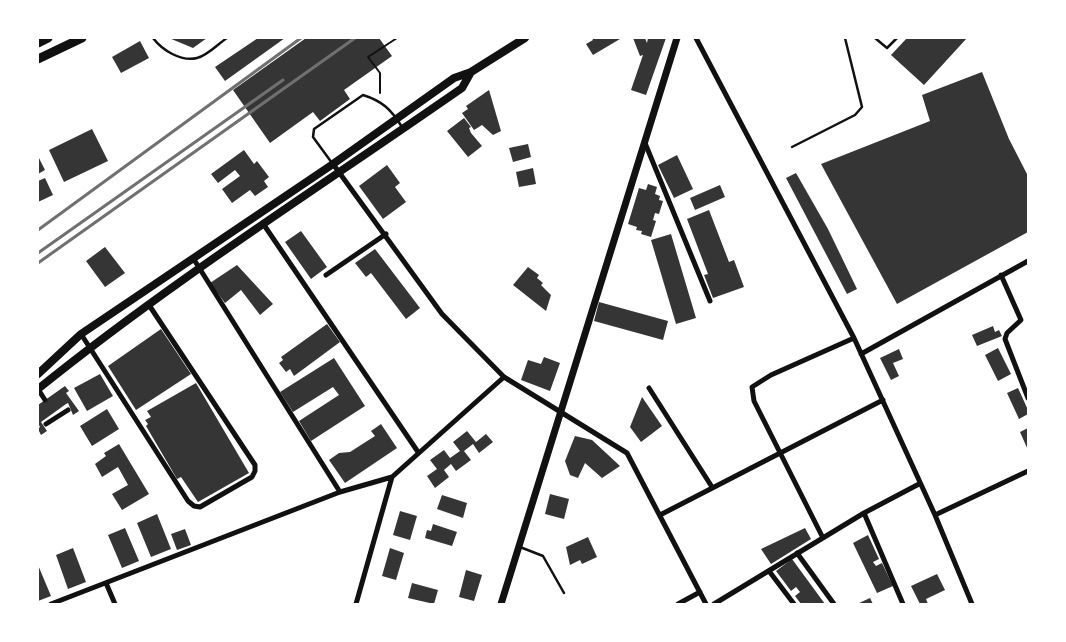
<!DOCTYPE html>
<style>
body{margin:0}
#map{position:relative;width:1066px;height:642px;overflow:hidden;background:#fff;font-family:"Roboto Condensed",sans-serif}
canvas{display:block}
.frame{position:absolute;inset:0;border:39px solid #fff;pointer-events:none}
</style>
<div id="map">
<canvas width="1066" height="642"></canvas>
<div class="frame"></div>
</div>
<script>
const c = document.querySelector('canvas').getContext('2d');
c.lineJoin = 'round';
function paint(path, color) { c.fillStyle = color; c.fill(path, 'evenodd'); }
function strokePath(path, color, width, dash) { c.strokeStyle = color; c.lineWidth = width; c.lineCap = dash ? 'butt' : 'round'; c.setLineDash(dash || []); c.stroke(path); }
const building = new Path2D(`
 M169,38h38l-14,10z
 M258,38h27l-60,43 -10,-14z
 M306,38h73l13,18 -48,34 6,9 -30,22 -7,-9 -43,31 -37,-53z
 M592,38h28v1l-27,16 -7,-11 7,-4z
 M633,38h12l2,5 1,-5h18l-20,57 -15,-5 12,-35 -3,1z
 M907,38h60l-43,47 -33,-30z
 M140,41l9,17 -28,15 -9,-16z
 M982,72l27,67 19,37v56l-131,72 -76,-140 109,-43 -8,-26z
 M489,90l12,41 -8,4 -11,-10 -8,5 -12,-17 6,-4 -2,-3z
 M464,118l7,9 -2,1 2,5 11,13 -14,11 -21,-26z
 M92,129l16,32 -44,21 -15,-32z
 M528,144l3,13 -18,5 -4,-14z
 M244,150l10,14 3,-3 12,16 -5,4 4,6 -13,9 -5,-6 -18,13 -10,-14 18,-13 -5,-6 -17,13 -7,-9z
 M677,155l16,34 -19,9 -16,-33z
 M38,156l7,14 -7,4z
 M387,165l13,18 -5,4 11,15 -23,17 -24,-33z
 M533,168l3,16 -17,3 -3,-15z
 M796,173l32,56 29,60 -10,5 -61,-116z
 M45,178l8,17 -15,7v-21z
 M648,184l9,3 -2,7 5,2 -1,4 4,1 -4,13 -4,-1 -2,7 3,1 -5,16 -10,-3 1,-3 -6,-1 1,-3 -9,-3 11,-36 7,2z
 M720,185l5,12 -30,13 -5,-12z
 M709,210l20,52 5,-2 10,27 -31,11 -9,-23 4,-1 -21,-55z
 M301,231l26,36 -16,12 -26,-37z
 M671,234l25,84 -20,6 -25,-84z
 M105,247l20,26 -20,14 -19,-26z
 M375,249l45,59 -14,11 -35,-46 -5,4 -11,-14z
 M237,265l36,39 -13,11 -19,-25 -16,13 -15,-20z
 M528,267l11,8 -2,3 6,5 -2,2 10,10 -5,16 -33,-26z
 M599,302l69,19 -5,19 -69,-19z
 M327,324l13,18 -46,34 -4,-7 -4,3 -7,-9 4,-3 -2,-3z
 M993,326l2,6 4,-2 3,6 -25,10 -5,-11z
 M161,329l30,45 -55,36 -28,-44z
 M998,348l13,26 -13,7 -13,-26z
 M899,349l4,10 -10,4 6,13 -8,4 -11,-22z
 M544,357l16,6 -10,28 -29,-11 7,-20 13,4z
 M334,358l31,48 -54,35 -12,-20 40,-26 -6,-8 -40,25 -13,-20z
 M100,374l13,22 -26,15 -13,-23z
 M196,383l53,90 -51,29 -17,-25 -4,2 -31,-53 2,-2 -3,-4 6,-3 -4,-6z
 M65,386l4,5 -3,2 13,18 -6,4 -5,-12 -2,1 -25,18 6,9 -6,4 -3,-6 2,-2 -2,-4v-18z
 M1018,388l10,22v4l-9,5 -12,-26z
 M642,397l20,29 -21,16 -11,-15z
 M107,409l12,20 -27,17 -12,-20z
 M381,424l16,24 -52,35 -16,-23 10,-7 11,-1 25,-16 -4,-5z
 M1028,428v22l-8,-18z
 M467,431l9,11 10,-8 7,8 -14,11 -6,-9 -9,7 7,9 -15,11 -5,-7 -7,6 5,7 -14,11 -8,-12 10,-7 -7,-9 14,-10 6,8 10,-7 -7,-9z
 M575,436l17,4 28,26 -18,12 -17,-15 -7,15 -8,-3 -5,-14z
 M119,444l30,50 -27,16 -10,-16 16,-9 -10,-18 -16,10 -7,-13 11,-8 -2,-3z
 M550,494l19,5 -5,20 -19,-5z
 M442,495l25,8 -4,15 -26,-9z
 M400,511l17,5 -7,24 -17,-5z
 M157,514l14,35 -20,8 -14,-34z
 M433,524l24,8 -5,14 -27,-8 2,-8 4,1z
 M125,528l14,33 -17,7 -14,-33z
 M805,528l6,11 -40,25 -10,-15z
 M185,529l6,16 -14,5 -6,-16z
 M868,535l11,24 -6,3 3,4 6,-3 11,23 -16,7 -24,-50z
 M588,537l9,20 -15,7 -2,-4 -10,5 -4,-18z
 M73,548l13,34 -18,7 -12,-34z
 M390,548l14,5 -8,27 -14,-4z
 M792,559l33,45h-24l-6,-8 5,-4 -4,-5 -5,4 -15,-20z
 M38,565l13,31 -13,5z
 M466,570l16,5 -8,26 -15,-4z
 M937,574l8,16 -19,9 2,5h-8l-9,-18z
 M412,583l26,7 -4,14 -26,-6z
 M870,598l3,6h-16z`);
const path = new Path2D(`
 M380,93v-20l-12,-16 29,-19`);
const service = new Path2D(`
 M153,38c9,12 28,24 44,20 10,-2 22,-15 30,-20
 M875,38l12,10 10,-10
 M792,147l63,-32 7,-8 -17,-69
 M332,163l-19,-26 1,-8 49,-34c19,6 28,14 39,32
 M520,547l23,9 21,37`);
const minor = new Path2D(`
 M696,38l158,300 81,177 37,89
 M645,143l65,158
 M333,164l109,150 62,63 123,76 79,151
 M264,225l154,227
 M193,258l147,234
 M326,275l60,-41
 M1001,275l20,45 -14,13 -2,6 23,59
 M81,334l107,167 6,5 6,1 52,-30 3,-6v-6l-106,-160
 M861,354l167,-93
 M649,388l63,99
 M38,389l7,11
 M46,424l22,-14
 M864,513l39,91
 M660,515l223,-115
 M935,515l93,-44
 M823,538l-69,-137 -2,-14 19,-12 83,-37
 M797,553l37,51
 M769,571l25,33
 M106,583l9,21
 M51,604l289,-112 52,-15 112,-100
 M356,604l36,-127
 M678,604l22,-12
 M714,604l150,-91 55,-29`);
const tertiary = new Path2D(`
 M501,604l176,-566`);
const secondary = new Path2D(`
 M38,374l43,-40 252,-170 121,-86 17,-6 54,-34
 M38,389c135,-109 282,-202 424,-301l9,-16`);
const trunk = new Path2D(`
 M38,43l10,-5
 M38,59l44,-21`);
const rail = new Path2D(`
 M38,230l263,-192
 M38,253l245,-173
 M38,263l317,-225`);
paint(building, '#353535');
strokePath(path, '#111', 2);
strokePath(service, '#111', 2.5);
strokePath(minor, '#111', 5);
strokePath(tertiary, '#111', 7);
strokePath(secondary, '#111', 8);
strokePath(trunk, '#111', 9);
strokePath(rail, '#707070', 3);
</script>
